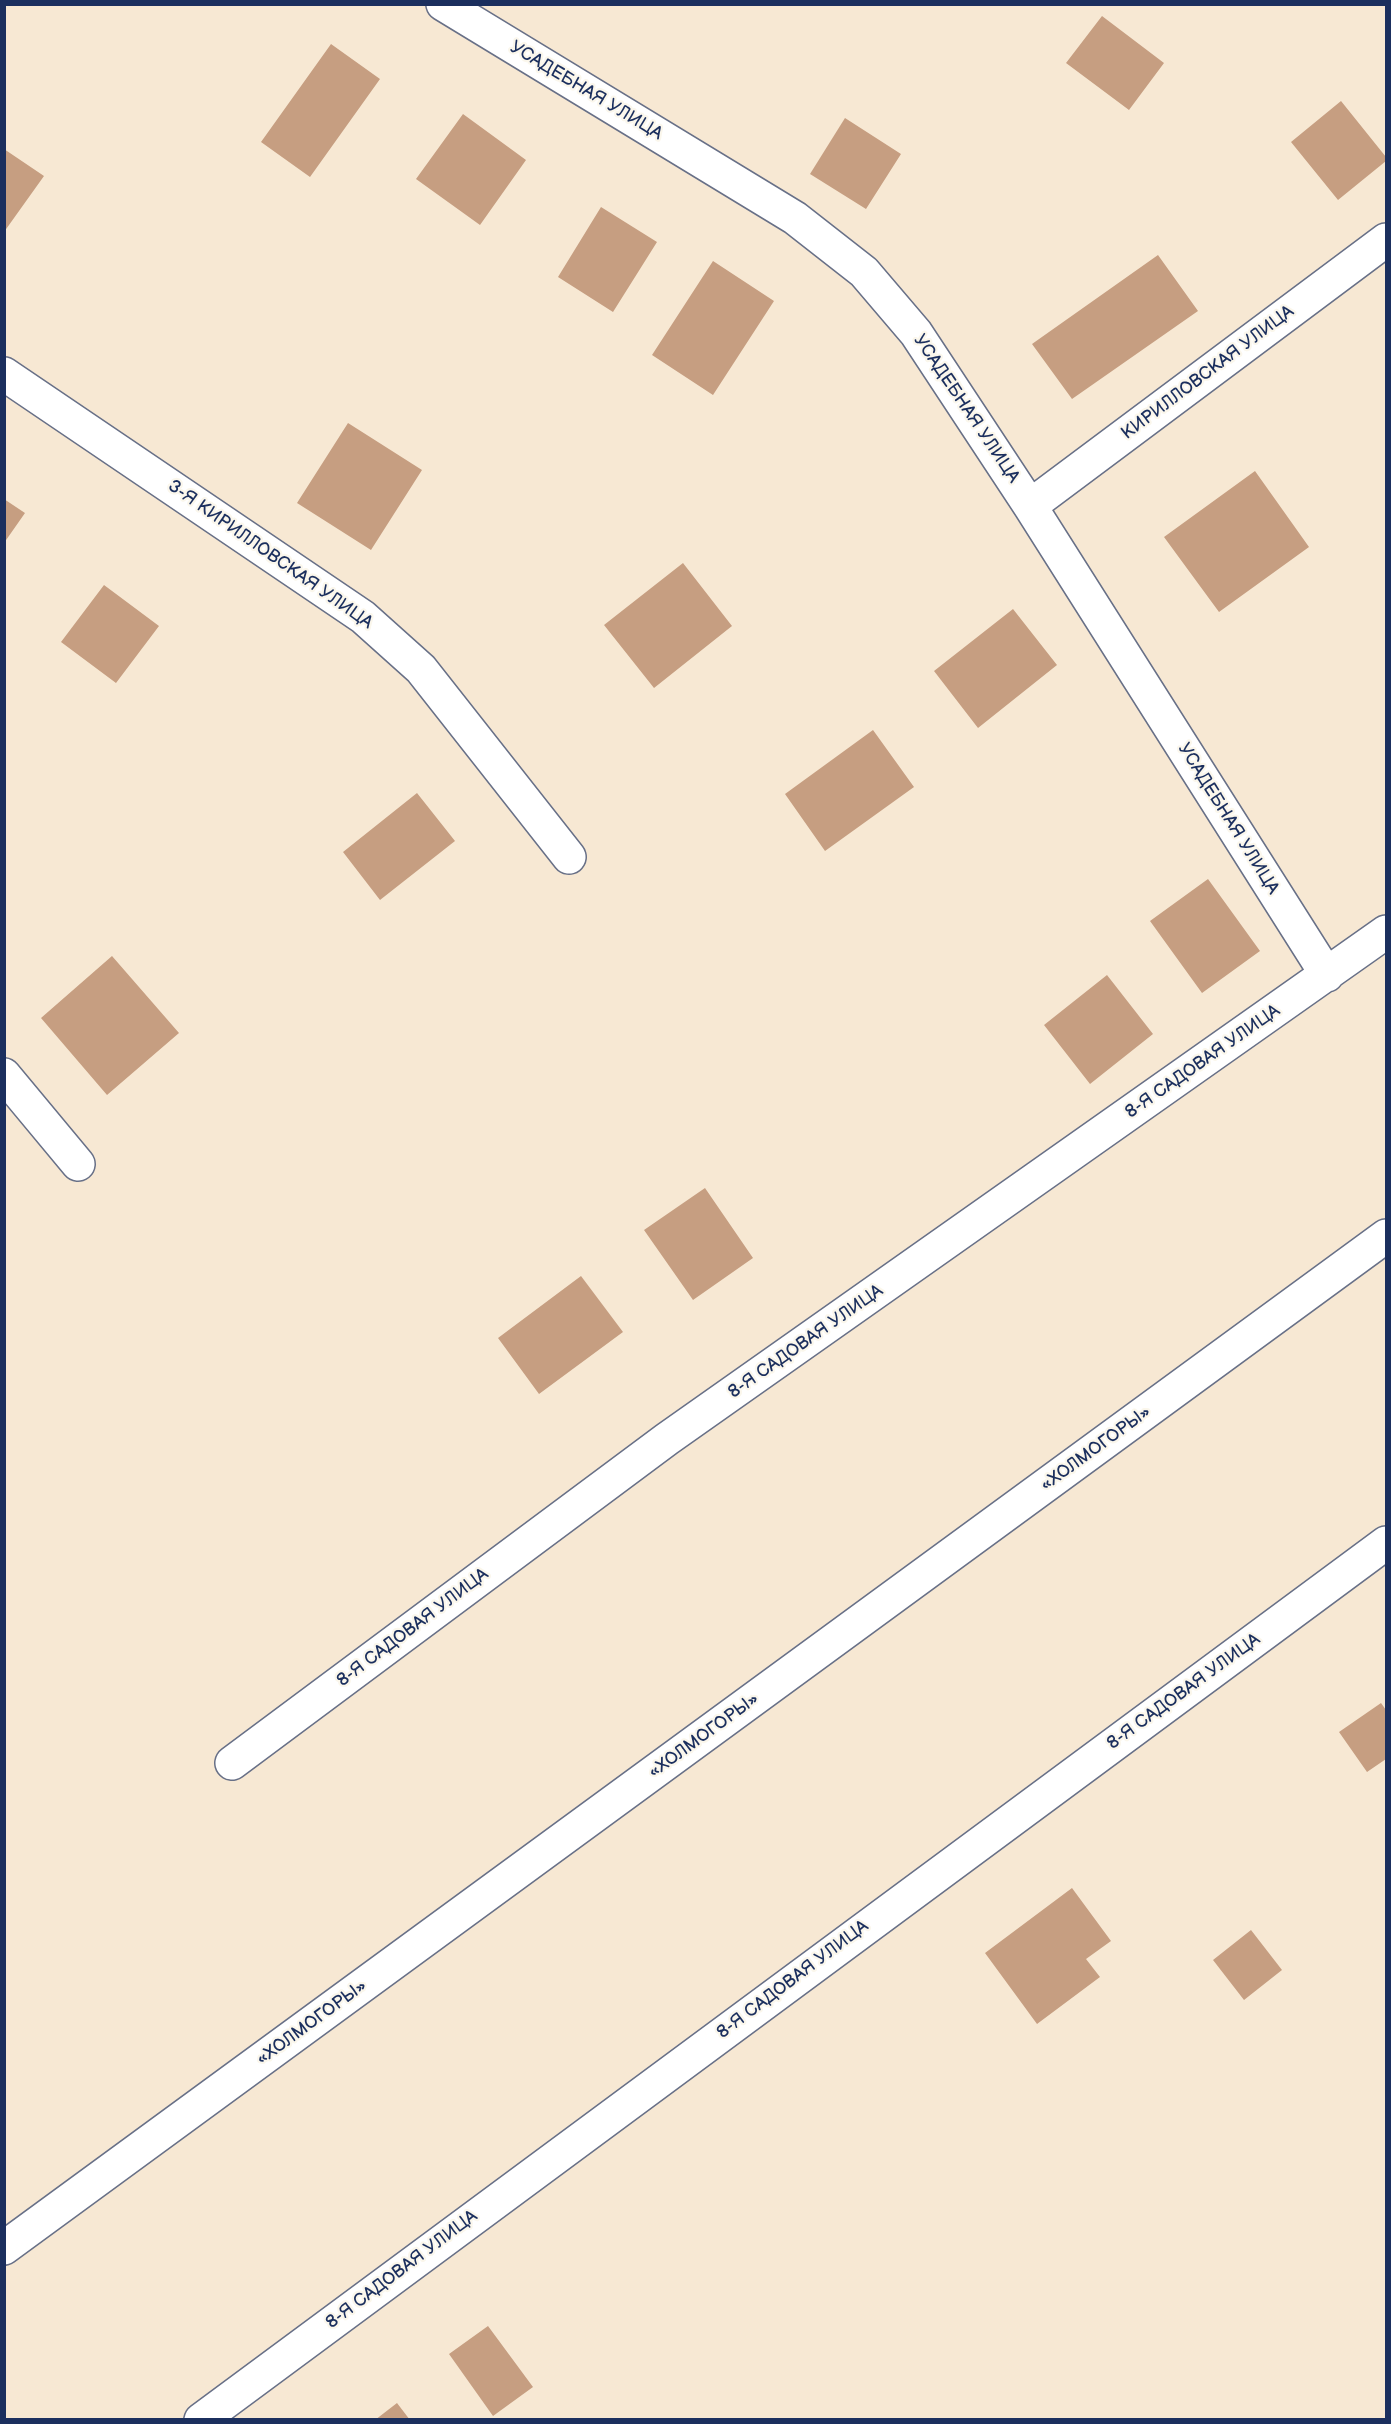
<!DOCTYPE html>
<meta charset="utf-8">
<style>
body{margin:0}
#map{position:relative;width:1391px;height:2424px;overflow:hidden;background:#f7e8d3;font-family:"Balsamiq Sans",sans-serif}
canvas{display:block}
.frame{position:absolute;inset:0;border:6px solid #1b2f5e;pointer-events:none}
</style>
<div id="map">
<canvas width="1391" height="2424"></canvas>
<div class="frame"></div>
</div>
<script>
const c = document.querySelector('canvas').getContext('2d');
c.lineJoin = 'round';
function paint(path, color) { c.fillStyle = color; c.fill(path, 'evenodd'); }
function strokePath(path, color, width, dash) { c.strokeStyle = color; c.lineWidth = width; c.lineCap = dash ? 'butt' : 'round'; c.setLineDash(dash || []); c.stroke(path); }
function label(font, color, halo, rows, align = 'center') {
  c.font = font + ' "Balsamiq Sans",sans-serif'; c.lineWidth = 4.5; c.setLineDash([]); c.textBaseline = 'middle'; c.strokeStyle = halo; c.fillStyle = color; for (const [text, x, y, turn = 0] of rows) {
    c.save(); c.translate(x, y); c.rotate((+turn || 0) * Math.PI / 180); c.textAlign = isNaN(turn) ? turn : align; if (halo) c.strokeText(text, 0, 0); c.fillText(text, 0, 0); c.restore();
  }
}
const building = new Path2D(`
 M1102,16l62,47 -35,47 -63,-47z
 M331,44l49,35 -70,98 -49,-35z
 M1341,101l45,56v4l-48,39 -47,-58z
 M463,114l63,46 -46,65 -64,-46z
 M845,118l56,36 -35,55 -56,-35z
 M4,149l40,27 -40,56z
 M601,207l56,35 -44,70 -55,-35z
 M1158,255l40,56 -126,88 -40,-55z
 M713,261l61,40 -61,94 -61,-40z
 M348,423l74,47 -51,80 -74,-47z
 M1255,471l54,76 -90,65 -55,-75z
 M4,499l21,14 -21,30z
 M683,563l49,63 -78,62 -50,-63z
 M104,585l55,41 -43,57 -55,-41z
 M1013,609l44,56 -79,63 -44,-57z
 M873,730l41,57 -89,64 -40,-57z
 M417,793l38,48 -75,59 -37,-48z
 M1208,879l52,72 -58,42 -52,-72z
 M112,956l67,77 -72,62 -66,-77z
 M1107,975l46,59 -63,50 -46,-59z
 M705,1188l48,70 -60,42 -49,-70z
 M581,1276l42,56 -84,62 -41,-56z
 M1381,1703l5,7v49l-19,13 -28,-40z
 M1072,1888l39,53 -25,18 14,18 -63,47 -52,-71z
 M1251,1930l31,40 -38,30 -31,-40z
 M488,2326l45,61 -40,29 -44,-62z
 M397,2403l13,17h-35z`);
const minor = new Path2D(`
 M443,4l352,214 69,54 52,61 114,173 297,469
 M4,374l359,243 58,52 148,188
 M1030,506l356,-266
 M4,1075l74,89
 M232,1763l435,-324 719,-507
 M201,2420l1185,-877`);
const highway = new Path2D(`
 M4,2248l1382,-1012`);
const streetNames = [
 ["УСАДЕБНАЯ УЛИЦА",586,91,31],
 ["КИРИЛЛОВСКАЯ УЛИЦА",1208,373,-37],
 ["УСАДЕБНАЯ УЛИЦА",966,409,56],
 ["3-Я КИРИЛЛОВСКАЯ УЛИЦА",270,555,35],
 ["УСАДЕБНАЯ УЛИЦА",1228,819,58],
 ["8-Я САДОВАЯ УЛИЦА",1203,1062,-35],
 ["8-Я САДОВАЯ УЛИЦА",806,1342,-35],
 ["«ХОЛМОГОРЫ»",1096,1449,-36],
 ["8-Я САДОВАЯ УЛИЦА",413,1628,-37],
 ["8-Я САДОВАЯ УЛИЦА",1184,1692,-36],
 ["«ХОЛМОГОРЫ»",704,1736,-36],
 ["8-Я САДОВАЯ УЛИЦА",793,1980,-37],
 ["«ХОЛМОГОРЫ»",312,2023,-36],
 ["8-Я САДОВАЯ УЛИЦА",402,2270,-37]
];
paint(building, '#c69e81');
strokePath(minor, '#687087', 36);
strokePath(highway, '#687087', 36);
strokePath(minor, '#fff', 33);
strokePath(highway, '#fff', 33);
label('18px', '#1b2f5e', '#fbf7ec', streetNames);
</script>
